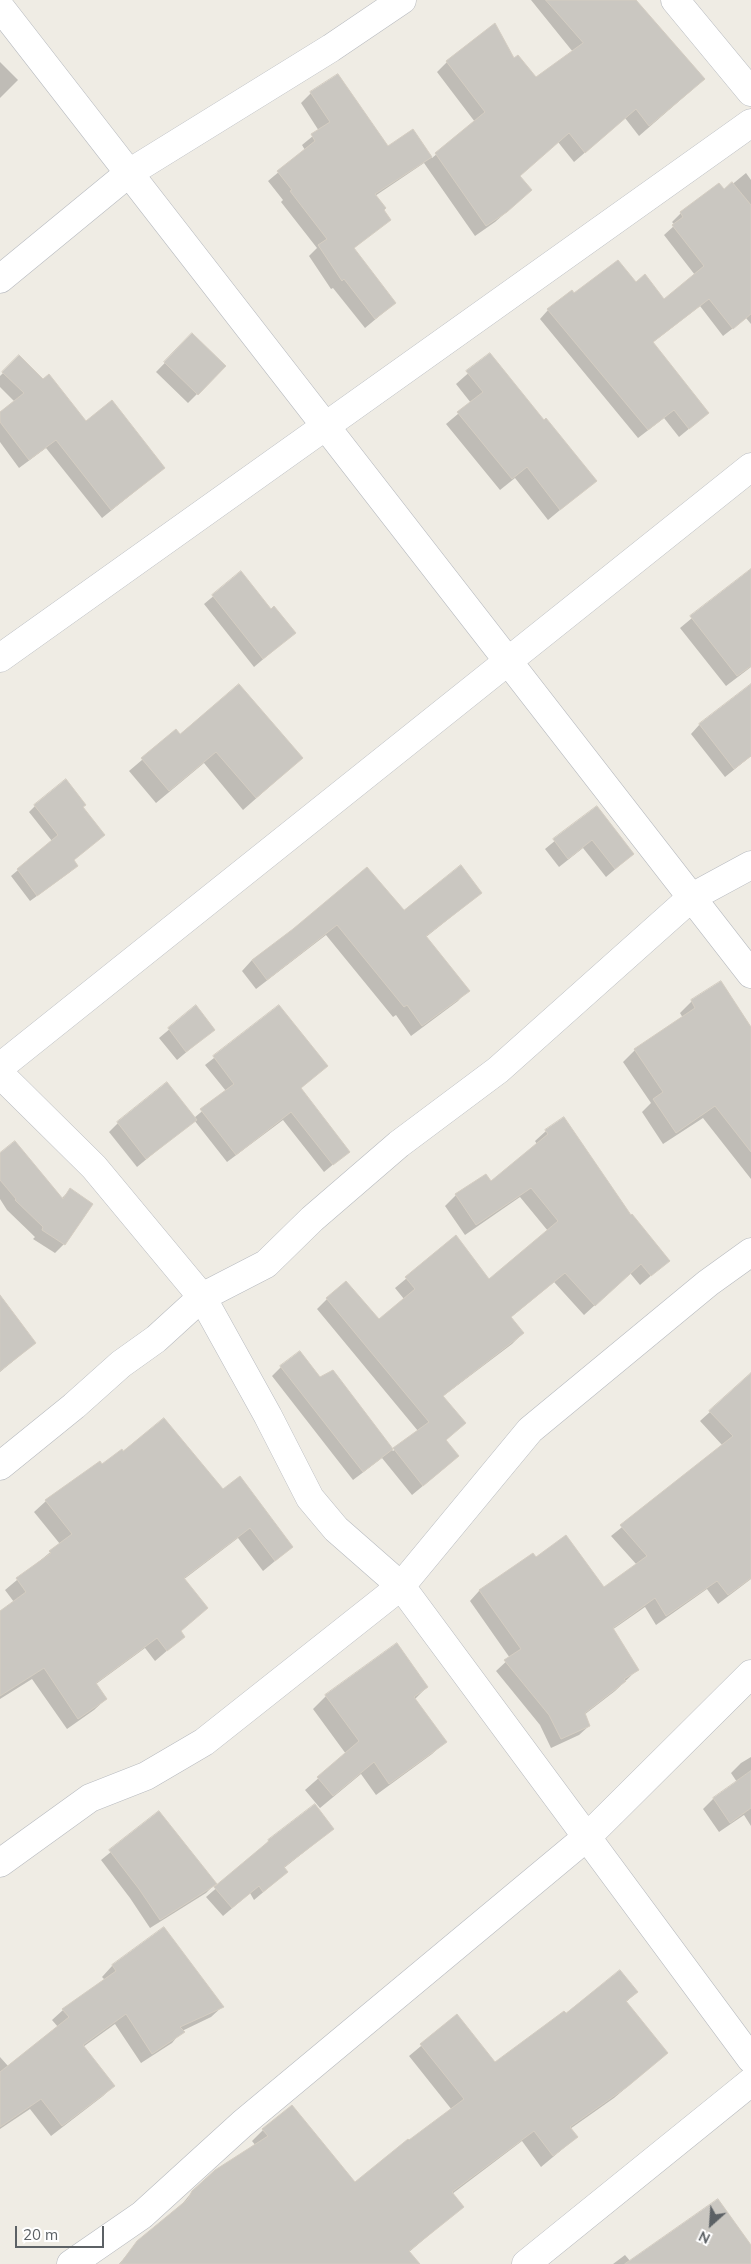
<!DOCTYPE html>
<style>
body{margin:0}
#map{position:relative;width:751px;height:2264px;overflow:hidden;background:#efece4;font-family:Mulish,sans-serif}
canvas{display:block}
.north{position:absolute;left:686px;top:2199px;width:50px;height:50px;-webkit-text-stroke:4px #fff;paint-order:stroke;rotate:206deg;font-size:14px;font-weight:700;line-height:20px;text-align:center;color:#5c6165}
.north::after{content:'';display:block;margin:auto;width:18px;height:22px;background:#5c6165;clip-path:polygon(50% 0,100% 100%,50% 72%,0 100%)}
.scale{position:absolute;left:15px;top:2226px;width:89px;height:22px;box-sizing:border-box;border:2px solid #5c6165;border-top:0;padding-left:6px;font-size:15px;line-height:18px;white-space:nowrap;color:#5c6165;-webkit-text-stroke:4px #fff;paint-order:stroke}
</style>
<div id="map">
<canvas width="751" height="2264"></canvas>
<div class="north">N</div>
<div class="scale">20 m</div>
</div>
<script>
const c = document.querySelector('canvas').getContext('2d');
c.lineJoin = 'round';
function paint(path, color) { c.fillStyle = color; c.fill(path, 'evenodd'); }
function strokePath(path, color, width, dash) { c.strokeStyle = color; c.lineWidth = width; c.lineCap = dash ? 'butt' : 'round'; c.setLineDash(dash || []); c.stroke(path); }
const shadow = new Path2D(`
 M531,0h105l57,89 -54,47 -14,-18 -51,44 -16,-20 -39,34 1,24 -25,22 -20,14 -51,-73 -49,33 14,23 -36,30 42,54 -30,25 -32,-40 -2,1 -22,-33 8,-8 -36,-46 2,-2 -15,-19 37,-31 -3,-5 17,-14 -18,-28 10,-10 26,-17 51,71 25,-16 19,27 43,-36 -38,-50 10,-10 66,-2 23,18 37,-26z
 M0,62l18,18 -18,18z
 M746,173l5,7v144l-5,-6 -23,18 -23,-30 -48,37 56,70 -29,24 -15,-19 -26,20 -98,-119 8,-9 26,-15 62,-11 28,16 31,-25 -31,-40 11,-10 -3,-3 9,-9 43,-22z
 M192,335l33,31 -37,37 -32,-31z
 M490,354l54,67 51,60 -47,39 -33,-42 -15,12 -54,-66 25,-21 -15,-19z
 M19,357l67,65 78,46 -62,50 -56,-70 -27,20 -19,-26v-29l15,-11 -15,-15v-11z
 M751,569v98l-25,19 -46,-58z
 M241,573l29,37 24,23 -40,34 -50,-63z
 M751,702v54l-26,21 -34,-43 9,-10z
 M176,731l4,5 122,22 -59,52 -39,-47 -48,40 -27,-32z
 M35,806l47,1 22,28 -31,25 -3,12 -40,29 -19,-25 41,-35 -23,-29z
 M596,807l37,47 -27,23 -23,-29 -24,19 -14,-18z
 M481,893l-55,44 42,53 -10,11 -47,35 -15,-21 -3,2 -67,-82 -70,54 -14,-18 10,-11 42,-30 110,-19z
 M721,983l30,47v149l-48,-61 -40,26 -21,-32 9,-9 -28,-41 12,-12 48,-32 -3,-5 12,-12z
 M196,1007l18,22 -37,31 -18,-22z
 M279,1007l47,59 -26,23 48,63 -24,20 -41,-52 -56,42 -33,-42 -57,47 -28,-35 9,-9 76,-5 32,-27 -21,-26z
 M546,1131l84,86 38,44 -28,24 -10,-12 -46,42 -30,-33 -44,36 13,15 -11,11 -70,53 22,26 -19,18 12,15 -10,10 -35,29 -30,-37 -29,22 -81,-104 9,-9 39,11 13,-6 60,79 25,-20 -101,-122 10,-10 52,22 25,-22 -9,-11 61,-51 32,44 60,-50 -28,-34 -55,38 -20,-29 11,-11 35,-12 46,-39 -2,-3z
 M0,1155l61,44 9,-9 -6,54 -9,9 -22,-14 2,-2 -28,-27 -7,-11z
 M0,1297l35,46 -35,29z
 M751,1375v204l-33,25 -11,-15 -51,36 -11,-18 -33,23 25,40 -22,21 -31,24 5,11 -10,9 -28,13 -11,-23 -44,-54 14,-13 -40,-57 9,-10 54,-37 3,4 67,30 34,-23 -26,-29 112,-90 -23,-25z
 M102,1466l121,24 69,57 -29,24 -25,-33 -55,42 -3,52 3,5 -28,24 -10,-13 -49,36 10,15 -12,11 -27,19 -35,-50 -32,20v-86l14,-11 -9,-12 55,-46 -26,-32 12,-11z
 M396,1645l31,42 -13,13 31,42 -13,12 -56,41 -15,-21 -41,34 -15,-18 41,-36 -33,-45 13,-13z
 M751,1757v69l-7,-11 -25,17 -16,-23 10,-10 24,-17 -6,-9 10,-10z
 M159,1813l56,71 -9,9 -56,35 -20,-30 -29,-38z
 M333,1829l-49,39 3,4 -33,28 -4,-7 -27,23 -17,-19 55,-47 8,-10z
 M164,1928l58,79 -11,10 -29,14 -10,12 -31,20 -26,-39 -32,23 30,39 -10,10 -52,40 -21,-27 -30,20v-72l8,9 50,-39 -6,-7 11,-10 42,-30 -3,-3 10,-11z
 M637,1992l-11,10 41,51 -53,45 -44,31 7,8 -36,30 -19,-26 -70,53 10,13 -53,45 -6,12h-284l19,-22 40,-33 14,-17 64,-46 -4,-5 11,-11 91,54 98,-74 -43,-54 48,-40 38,48 71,-49z
 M751,2248v16h-138l12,-9 6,7z`);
const building = new Path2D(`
 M546,0h90l69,79 -56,47 -13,-17 -51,44 -16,-20 -49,43 12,14 -25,22 -21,14 -51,-73 50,-41 -39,-51 49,-38 19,35 4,-3 18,22 47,-34z
 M338,74l50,72 25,-17 19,28 -57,37 11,14 -2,2 7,10 -37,28 42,55 -21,16 -31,-40 -2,2 -24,-36 9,-6 -37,-48 2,-1 -15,-19 38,-30 -4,-7 19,-12 -20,-30z
 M732,182l19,23v109l-18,15 -24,-30 -56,43 56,71 -20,16 -15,-19 -26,20 -101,-121 25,-19 2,3 44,-33 18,22 9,-8 19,25 40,-33 -32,-41 11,-8 -3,-5 39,-29 5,6z
 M192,333l34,33 -28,29 -34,-33z
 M490,353l54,67 2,-2 51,63 -37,29 -33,-43 -15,12 -55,-67 26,-20 -17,-21z
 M19,355l24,24 6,-5 37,47 26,-21 53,68 -54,42 -55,-70 -27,20 -29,-38v-10l24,-19 -22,-21z
 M751,569v97l-14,10 -47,-60z
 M241,571l30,38 3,-3 22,27 -33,26 -51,-64z
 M239,684l64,74 -47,40 -40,-46 -47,39 -28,-33 35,-29 4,5z
 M751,684v72l-17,13 -35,-45z
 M66,779l20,26 -3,2 22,28 -31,25 4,6 -41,30 -20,-27 41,-34 -24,-30z
 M597,806l37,48 -19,15 -23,-29 -24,19 -15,-20z
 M461,865l21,28 -56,43 44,55 -48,35 -15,-21 -3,2 -67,-82 -70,55 -15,-20 41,-31 74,-62 37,43z
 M721,981l30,46v125l-36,-46 -39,27 -23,-34 10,-7 -29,-43 61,-41 -4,-8z
 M196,1005l19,25 -29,22 -18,-24z
 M279,1005l49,61 -27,22 49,64 -17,13 -42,-53 -55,43 -36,-46 34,-25 -21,-28z
 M167,1082l30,38 -51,39 -29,-37z
 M564,1117l67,98 1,-1 38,47 -19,15 -10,-12 -46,42 -30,-33 -54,44 13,16 -81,63 23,27 -20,17 13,16 -36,30 -30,-38 36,-26 -103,-124 20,-17 33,38 36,-30 -10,-12 51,-42 33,44 69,-58 -27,-33 -55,37 -21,-31 31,-20 5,7 57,-47 -3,-4z
 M15,1141l48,58 7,-11 23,16 -28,41 -23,-15 1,-3 -28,-27 1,-1 -16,-19v-27z
 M0,1295l36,48 -36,28z
 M300,1351l20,26 13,-7 60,79 -30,23 -83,-106z
 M751,1373v205l-23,17 -11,-14 -51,35 -11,-18 -42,30 26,42 -15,9 2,2 -41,32 5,13 -29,13 -12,-24 -45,-55 17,-11 -42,-59 54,-37 3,4 30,-22 38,52 43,-31 -27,-31 113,-89 -24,-25z
 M164,1418l59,71 17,-13 53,71 -18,14 -25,-33 -66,50 24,30 -27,23 4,6 -18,14 -10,-13 -61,45 11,16 -29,20 -34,-51 -44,28v-85l26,-19 -10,-14 35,-25 -2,-2 23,-17 -27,-34 55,-39 2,3 20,-15 1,2z
 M397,1643l31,44 -14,10 33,45 -58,42 -15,-22 -41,34 -16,-19 42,-36 -34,-46z
 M751,1771v37l-21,15 -17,-25z
 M315,1804l19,25 -50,38 4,5 -25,20 -4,-6 -27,22 -18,-21 55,-46 -1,-1z
 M159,1811l58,73 -57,36 -21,-31 -30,-39z
 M164,1927l60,80 -44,20 5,5 -33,22 -26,-40 -43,31 32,41 -53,40 -21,-27 -41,28v-55l69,-55 -7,-8 54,-38 -4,-6z
 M620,1970l18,22 -12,9 42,52 -41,34 -57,40 8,10 -25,19 -19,-25 -82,61 12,15 -55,44 11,13h-300l17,-23 51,-42 4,-8 23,-21 53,-34 -6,-7 30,-24 63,77 53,-43 1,1 55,-41 -44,-55 37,-30 38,48 69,-51 2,2z
 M718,2199l33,46v19h-126z`);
const minor = new Path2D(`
 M675,0l76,92
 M0,7l751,967
 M0,279l129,-106 202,-125 71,-48
 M0,658l751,-535
 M0,1067l751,-600
 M0,1074l94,93 108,130 66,119 42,82 26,31 65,57 350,473
 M0,1466l74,-60 47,-42 35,-25 46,-42 64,-33 46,-45 87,-75 99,-74 194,-173 59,-32
 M0,1863l90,-65 56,-22 58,-34 197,-156 129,-156 178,-147 43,-31
 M71,2264l71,-49 100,-91 346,-288 163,-162
 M526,2264l225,-182`);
paint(shadow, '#0003');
paint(building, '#cac7c1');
strokePath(building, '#d4cdc2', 1);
strokePath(minor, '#b7babf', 29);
strokePath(minor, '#fff', 28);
</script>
